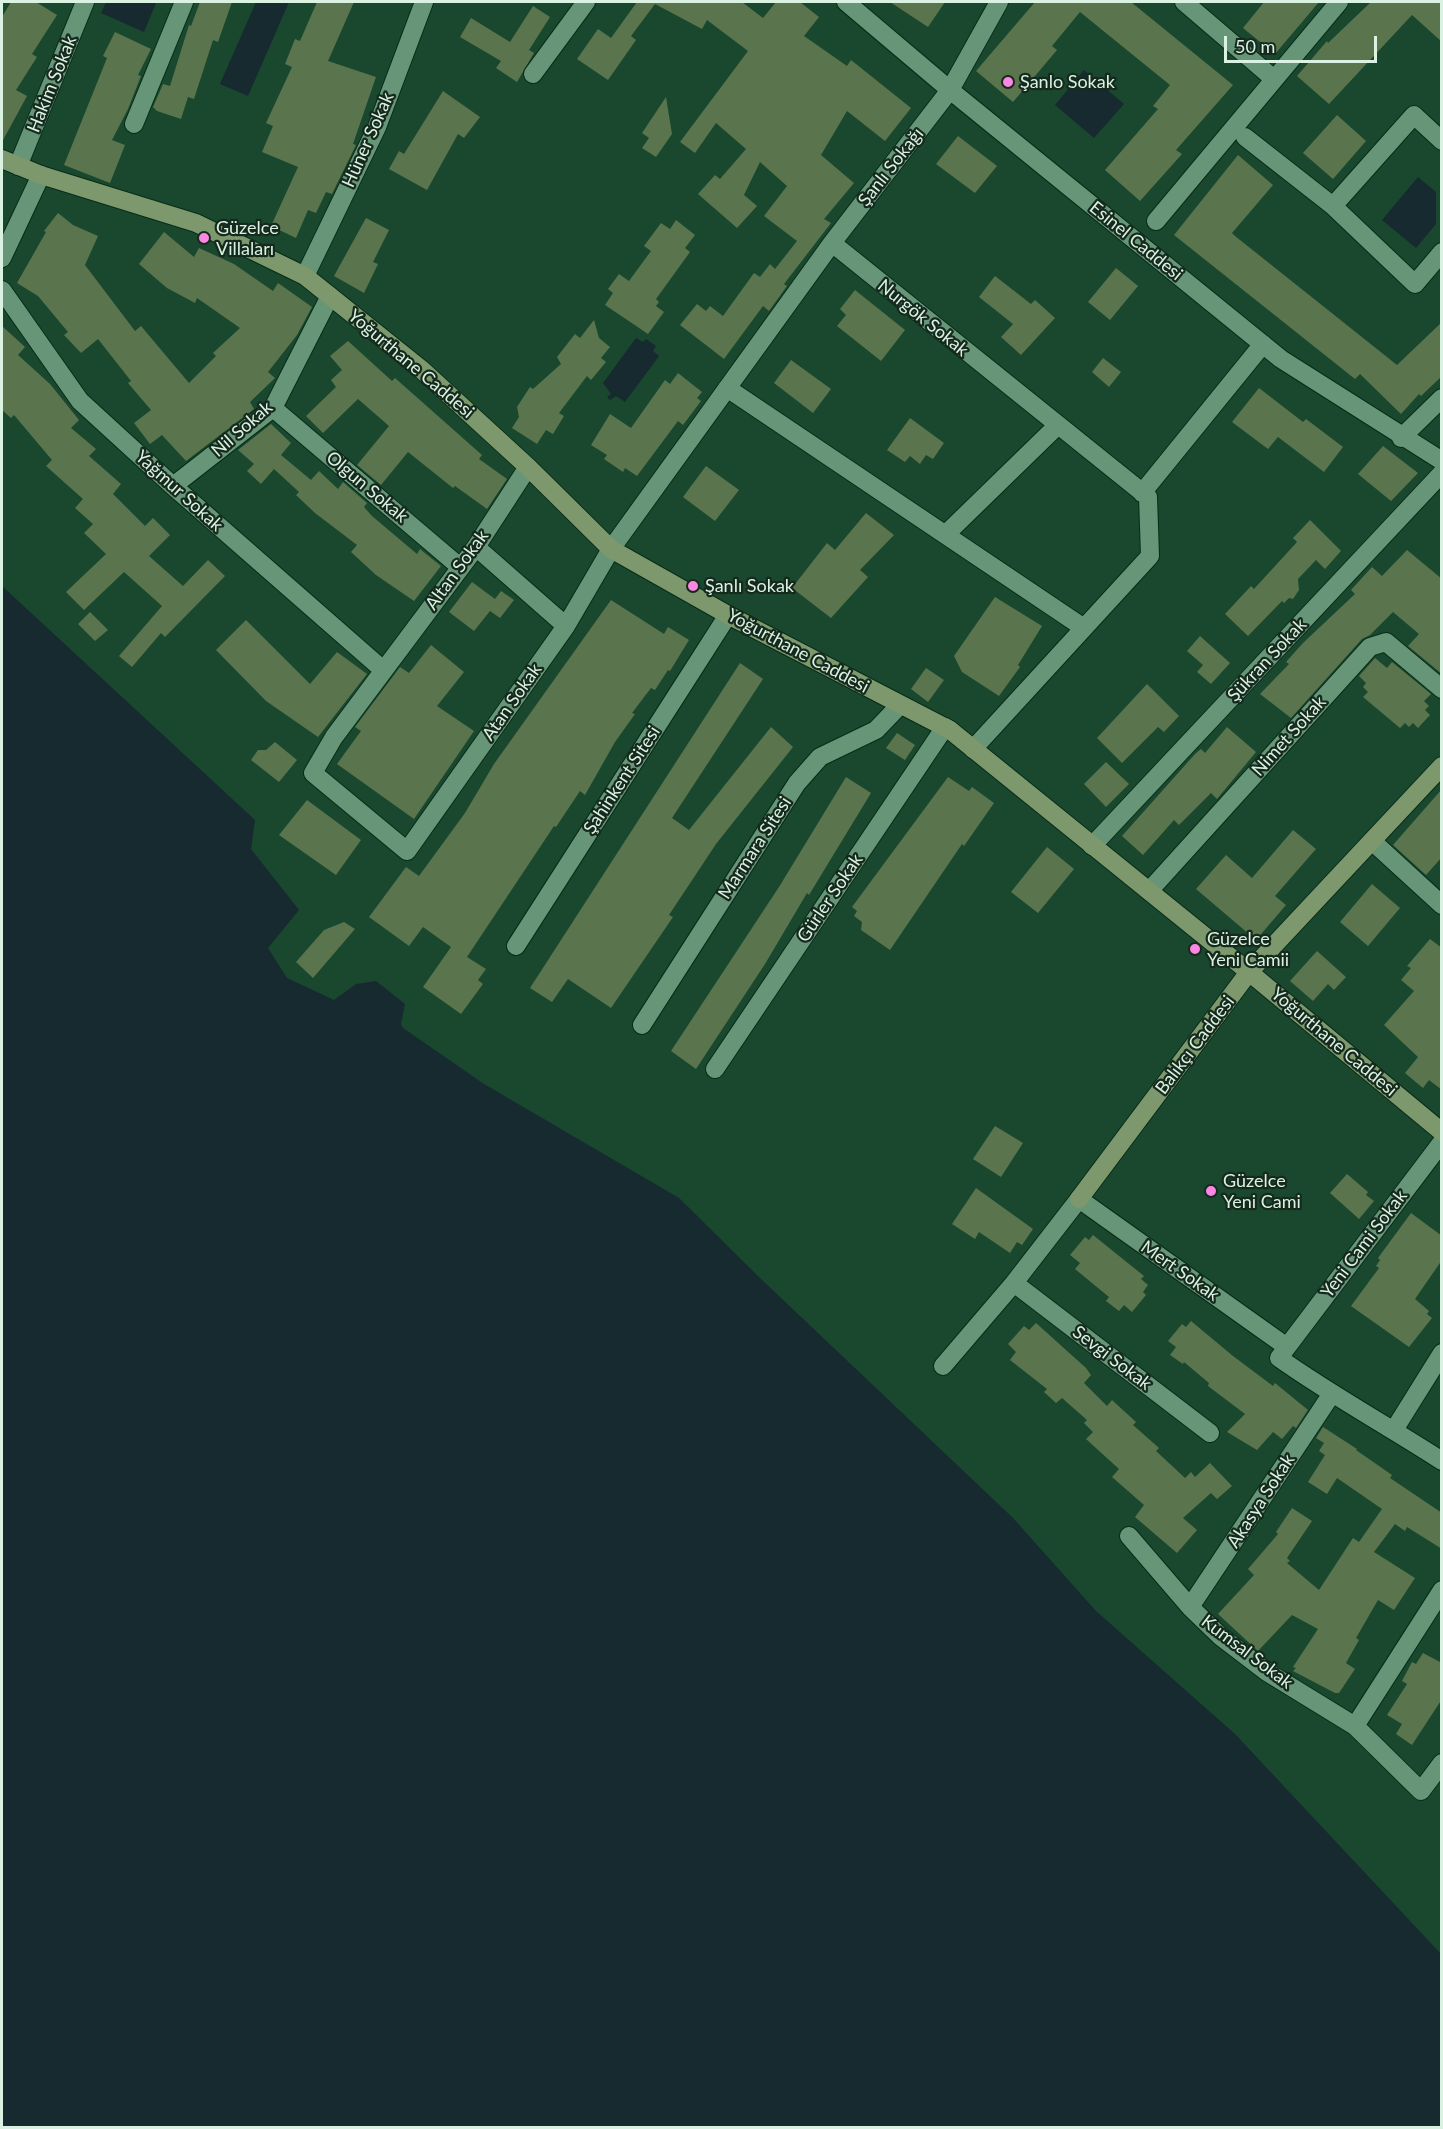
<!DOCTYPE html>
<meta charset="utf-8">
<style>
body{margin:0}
#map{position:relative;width:1443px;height:2129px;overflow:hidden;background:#19482e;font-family:Lato,sans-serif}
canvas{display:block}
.frame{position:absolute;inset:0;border:3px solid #d9f2e1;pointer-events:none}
.scale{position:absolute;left:1224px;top:36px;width:153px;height:27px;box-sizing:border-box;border:3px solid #d9f2e1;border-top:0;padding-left:8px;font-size:18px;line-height:21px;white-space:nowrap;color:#d9f2e1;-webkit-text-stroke:4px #16291d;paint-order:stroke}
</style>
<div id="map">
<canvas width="1443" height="2129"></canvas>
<div class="frame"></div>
<div class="scale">50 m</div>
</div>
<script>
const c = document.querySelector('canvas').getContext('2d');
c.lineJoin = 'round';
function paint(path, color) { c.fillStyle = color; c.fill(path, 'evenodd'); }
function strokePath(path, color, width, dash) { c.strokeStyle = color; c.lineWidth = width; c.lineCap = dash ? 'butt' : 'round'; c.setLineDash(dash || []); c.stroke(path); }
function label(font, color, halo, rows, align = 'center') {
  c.font = font + ' Lato,sans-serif'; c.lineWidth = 4.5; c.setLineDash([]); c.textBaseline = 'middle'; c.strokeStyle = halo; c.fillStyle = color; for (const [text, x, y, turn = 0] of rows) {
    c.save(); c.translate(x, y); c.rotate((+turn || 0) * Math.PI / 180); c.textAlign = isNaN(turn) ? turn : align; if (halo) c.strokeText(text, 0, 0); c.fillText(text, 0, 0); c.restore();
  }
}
const water = new Path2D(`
 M106,2h46l4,1 -12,29 -43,-19z
 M256,2h33l-41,94 -28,-12z
 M1084,70l40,34 -30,34 -39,-33z
 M1418,177l18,15v32l-20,24 -34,-28z
 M636,338l7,4 3,-3 10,7 -3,5 6,5 -34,46 -9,-6 -6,4 -3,-3 4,-3 -8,-11z
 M2,586l253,234 -4,29 48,61 -31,38 19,30 47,22 22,-16 20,-3 29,23 -4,20 2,4 81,56 195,114 81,80 253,240 83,93 139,123 206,220v173h-1439z`);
const building = new Path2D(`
 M11,2h25l21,13 -25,39 5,3 -21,33 11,6 -25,46v-125z
 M200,2h32l-14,40 -5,-2 -19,59 -6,-2 -7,22 -24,-8 -4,-4 10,-23 7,2 19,-61 2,1z
 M317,2h37l-26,59 48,16 -23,67 3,1 -24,49 -6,-2 -10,21 -8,-3 -12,28 -25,-12 27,-59 -36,-15 11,-26 -7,-3 26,-56 -7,-3 10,-25 5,2z
 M637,2h105l21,16 13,-16h24l19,15 -15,19 43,30 4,-6 60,48 -26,33 -38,-30 -26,44 33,28 -30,36 7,4 -47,61 3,2 -18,25 -6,-5 -39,53 -44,-34 17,-21 9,7 4,-5 13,10 31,-43 6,4 10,-13 5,5 22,-28 -33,-25 23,-30 -27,-24 -16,33 13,11 -20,22 -39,-34 17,-19 5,4 26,-30 -30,-26 -21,30 -15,-11 68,-91 -41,-31 -5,9 -47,-25 -24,32 5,4 -28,40 -31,-21 21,-30 13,9z
 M890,2h55l-17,25z
 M1035,2h96l102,83 -57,65 6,4 -42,47 -35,-31 53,-61 -5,-3 17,-21 -90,-73 -28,34 5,4 -44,52 -37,-31z
 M1264,2h55l-44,52 -32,-26z
 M1371,2h71v40l-30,-27 -83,89 -32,-28 30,-35 1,2z
 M533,6l17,11 -21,33 5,3 -17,29 -21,-14 5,-7 -41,-24 11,-19 39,24z
 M115,32l36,17 -13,26 3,1 -13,33 -16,31 13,5 -15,38 -46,-18 43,-107 -4,-2z
 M443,91l37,26 -16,21 -6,-4 -31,56 -38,-21 10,-18 5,3z
 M666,97l6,37 -16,23 -14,-9 7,-10 -7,-5z
 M1337,115l29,26 -33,38 -30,-26z
 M958,136l39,30 -22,27 -39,-29z
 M1238,155l35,30 -41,48 3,3 162,129 45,-43v54l-21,20 -2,-2 -18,20 -41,-40 -5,5 -181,-144z
 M58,213l15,12 25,11 -13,29 50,66 6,-5 48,57 27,-27 -3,-3 27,-25 -43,-30 -2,5 -28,-15 -28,-24 25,-32 30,25 5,-9 35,16 39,27 5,-8 34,24 -15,28 -29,37 7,6 -25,24 4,7 -68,52 -24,-26 -12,9 -16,-21 17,-13 -23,-27 3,-2 -33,-42 -17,14 -17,-18 4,-3 -30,-36 -21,-13 29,-51 -2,-1z
 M366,218l23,12 -16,32 5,2 -14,29 -30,-17z
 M676,220l19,15 -10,13 5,4 -34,47 3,3 -3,4 8,6 -16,22 -43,-29 8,-12 -5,-4 11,-15 10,7 22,-30 -7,-5 17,-23 9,6z
 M1116,268l22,18 -28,34 -22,-18z
 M995,276l36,28 4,-4 20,18 -34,37 -20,-18 12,-13 -34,-27z
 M855,290l50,40 -24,31 -44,-35 9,-11 -6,-6z
 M594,320l5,18 11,9 -9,11 5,4 -15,18 -4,-4 -28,37 5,3 -11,18 -7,-4 -9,14 -25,-16 7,-11 -2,-10 13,-20 3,2 28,-25 -4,-7 18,-23 5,4z
 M2,326l23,21 -7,8 32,29 29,36 -8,8 25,21 -7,7 32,28 -8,10 32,32 8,-8 17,17 -21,21 34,30 25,-26 17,16 -60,61 -4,-4 -29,34 -13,-11 43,-50 -38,-34 -40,38 -18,-18 40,-38 -22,-21 9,-9 -18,-16 8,-9 -37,-33 6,-6 -38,-45 -3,3 -9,-8z
 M348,341l44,40 3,-3 87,77 -3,4 28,20 -20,30 -32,-23 -2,2 -45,-36 -27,33 -24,-20 32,-39 -31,-27 -35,34 -17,-17 30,-29 -5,-7 11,-10 -12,-14z
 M1103,358l18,14 -12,15 -17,-15z
 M791,360l40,29 -18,24 -39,-30z
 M678,373l24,19 -5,6 4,3 -18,24 -5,-4 -41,55 -12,-8 -2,4 -19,-13 3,-4 -16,-10 19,-31 21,14 34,-48 5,4z
 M1259,388l44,34 3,-3 37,28 -19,25 -46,-35 -10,12 -36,-27z
 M910,418l34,25 -11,16 -7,-4 -6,9 -10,-8 -5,6 -18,-12z
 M271,424l20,19 -10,12 30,25 8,-9 19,18 5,-7 24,21 -3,4 8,9 45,38 3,-5 21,17 -27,35 -38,-26 -25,-23 6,-7 -42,-32 -19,-18 3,-3 -25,-23 -13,15 -14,-13 7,-7 -16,-14z
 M1383,446l35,27 -27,28 -33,-27z
 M706,466l33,24 -24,31 -32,-24z
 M866,513l28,22 -34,35 8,7 -37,41 -39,-30 35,-45 8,7z
 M1310,520l31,31 -16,18 -9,-9 -18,19 1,11 -6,9 -4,-1 -5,5 -2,-2 -34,35 -23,-22 26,-28 3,3 43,-47 -4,-4z
 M1407,550l35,29v95l-34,-28 11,-12 -26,-22 -23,23 -8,4 -71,79 -31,-24 29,-30 -3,-2 17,-19 52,-49 -4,-4 21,-23 10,9z
 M472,582l23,17 6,-8 13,9 -14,18 -10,-7 -16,20 -25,-19z
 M995,597l47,29 -24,39 2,2 -21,29 -37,-24 -8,-16z
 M611,600l53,34 4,-7 21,13 -19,31 -2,-1 -13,20 -4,-2 -19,25 3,1 -20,28 -30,53 -5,-4 -24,36 -2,-1 -87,131 19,12 -8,11 5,4 -22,30 -38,-27 28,-40 -28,-20 -14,19 -40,-29 37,-50 13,9 46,-63 29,-49z
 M90,612l18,18 -13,11 -17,-17z
 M246,620l64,64 27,-32 30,22 -49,63 -52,-36 -50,-51z
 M1200,636l30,27 -19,21 -14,-12 6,-7 -16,-14z
 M431,645l33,27 -27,34 37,25 -60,88 -77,-55 24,-33 -6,-4 45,-60 9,6z
 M1375,658l12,10 5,-6 39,32 -7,7 5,5 -4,4 5,5 -12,13 -5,-5 -4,4 -4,-4 -5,5 -37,-31 5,-5 -5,-5 3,-4 -7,-7z
 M740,663l23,16 -91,139 17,12 82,-103 22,20 -77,97 -47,71 4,2 -62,91 -43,-29 -16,23 -22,-14z
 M926,668l18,12 -16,22 -17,-13z
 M1147,684l32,32 -15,16 -6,-5 -36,36 -25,-25z
 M1227,727l29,25 -39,47 -6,-6 -32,32 -5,-5 -31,35 -21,-19 73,-82 6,-5 4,4z
 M897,733l18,12 -10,15 -19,-12z
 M275,742l22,18 -18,22 -28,-22 7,-10h8z
 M1106,762l23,22 -23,23 -22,-23z
 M846,777l25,16 -62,102 -2,-2 -42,71 -69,105 -25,-18 108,-164z
 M948,777l21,14 3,-4 22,16 -30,43 -2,-2 -72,106 -29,-20 1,-8 -8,-6 3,-5 -5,-4z
 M1442,789v68l-16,18 -33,-30z
 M307,800l54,40 -25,35 -57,-40z
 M1293,830l23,19 -41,47 11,9 -30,35 -60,-51 30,-34 26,23z
 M1047,847l27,22 -36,44 -27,-21z
 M1372,884l28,24 -32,38 -28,-24z
 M344,922l11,7 -42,49 -17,-16 28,-32z
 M1430,939l12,9v142l-13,-10 -6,8 -18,-15 13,-16 -34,-32 30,-34 -13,-11 10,-12 -4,-2z
 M1317,951l29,26 -12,13 -6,-6 -15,17 -23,-20z
 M995,1126l28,17 -22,34 -28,-18z
 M1347,1174l21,18 -2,3 8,6 -15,18 -29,-26z
 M976,1188l57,41 -11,16 -5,-3 -7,11 -31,-21 -4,7 -23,-15z
 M1411,1213l31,23v24l-27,39 14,12 -2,3 5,4 -23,29 -58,-41 28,-38 -3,-2 4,-6 -2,-2z
 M1093,1235l51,41 -3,3 7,6 -5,7 3,3 -14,17 -8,-7 -5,6 -13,-10 3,-4 -34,-28 5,-6 -10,-8 15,-18 4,3z
 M1191,1321l42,35 40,30 2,-3 33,27 -12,18 -3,-2 -11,13 -9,-7 -16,18 -30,-18 18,-18 -37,-28 1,-3 -25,-21 -1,2 -13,-9 6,-8 -8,-6 14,-17 4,3z
 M1036,1323l50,45 5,7 -7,8 23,23 5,-6 24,22 -3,3 26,23 -3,3 29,27 6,-6 4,5 15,-14 22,23 -15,13 -6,-6 -28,25 14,12 -20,23 -42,-36 9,-12 -32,-28 7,-8 -33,-30 7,-7 -9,-9 3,-3 -25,-22 -6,5 -12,-11 3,-3 -37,-29 6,-8 -8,-8 16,-18 5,4z
 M1323,1427l34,22 -1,1 36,25 -2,3 52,35v36l-35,-22 -2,4 -10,-7 -21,28 41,26 -21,32 -16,-10 -22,38 3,2 -13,23 9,6 -16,24h-4l-42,-22 3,-3 -3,-1 25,-38 -26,-14 -34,36 -40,-37 36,-39 -6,-6 30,-35 -2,-2 16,-24 20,13 -25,37 3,3 -3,2 32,27 34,-52 6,4 23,-33 -45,-31 -10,16 -19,-12 17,-27 -6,-4 5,-8 -8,-5z
 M1423,1653l19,10v36l-30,46 -16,-11 6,-10 -15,-9 20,-31 -5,-3 10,-19 4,2z`);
const street = new Path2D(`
 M846,2l104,88 331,269 161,102
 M1184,2l90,77
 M533,74l53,-72
 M134,124l50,-122
 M1245,137l88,69
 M1442,141l-28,-26 -81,91 82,78 27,-32
 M18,166l67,-164
 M1156,221l183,-219
 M832,243l316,254 2,59 -177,193
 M2,258l39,-83
 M305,276l72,-149 47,-125
 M2,290l78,111 93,85 209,183
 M727,388l357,240
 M273,408l187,159
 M1401,438l41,-40
 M528,467l-52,80 -142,190 -21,36 94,78 159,-225 45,-77 221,-306 118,-153 49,-88
 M173,486l100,-78 57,-112
 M1142,493l121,-149
 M946,534l111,-108
 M476,547l90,79
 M1372,841l70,64
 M1092,846l350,-373
 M1149,891l221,-244 16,-5 56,47
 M516,946l212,-331
 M642,1025l155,-242 23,-26 56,-27 24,-25
 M715,1069l230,-342 5,3
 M1014,1283l196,150
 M1287,1347l155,-205
 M943,1366l71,-83 65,-84 208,148 -8,11c52,37 109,68 163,103
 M1394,1430l48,-77
 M1129,1536l61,71 30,29 47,36 88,54 66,65 21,-28
 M1190,1607l141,-212
 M1355,1726l87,-136`);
const secondary = new Path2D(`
 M2,159l39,16 155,48 109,53 116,93 107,98 83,82 117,66 222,115 299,242 193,160
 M1079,1199l170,-227 193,-206`);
const markers = [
 [1008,82,6,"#fd86e3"],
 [204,238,6,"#fd86e3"],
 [693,586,6,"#fd86e3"],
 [1195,949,6,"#fd86e3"],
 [1211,1191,6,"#fd86e3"]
];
const poiNames = [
 ["Şanlo Sokak",1020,82],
 ["Güzelce",216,228],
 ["Villaları",216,249],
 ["Şanlı Sokak",705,586],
 ["Güzelce",1207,939],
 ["Yeni Camii",1207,960],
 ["Güzelce",1223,1181],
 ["Yeni Cami",1223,1202]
];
const streetNames = [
 ["Hakim Sokak",52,84,-68],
 ["Hüner Sokak",368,140,-66],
 ["Şanlı Sokağı",891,167,-52],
 ["Esinel Caddesi",1136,241,39],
 ["Nurgök Sokak",923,318,39],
 ["Yoğurthane Caddesi",411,364,40],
 ["Nil Sokak",242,429,-41],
 ["Olgun Sokak",367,487,40],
 ["Yağmur Sokak",179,491,42],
 ["Altan Sokak",457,570,-54],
 ["Yoğurthane Caddesi",798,651,28],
 ["Şükran Sokak",1267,660,-47],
 ["Atan Sokak",512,702,-55],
 ["Nimet Sokak",1289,736,-48],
 ["Şahinkent Sitesi",622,780,-57],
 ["Marmara Sitesi",755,848,-57],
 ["Gürler Sokak",830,898,-56],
 ["Yoğurthane Caddesi",1334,1042,40],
 ["Balıkçı Caddesi",1195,1045,-53],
 ["Yeni Cami Sokak",1364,1244,-53],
 ["Mert Sokak",1180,1271,35],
 ["Sevgi Sokak",1112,1358,37],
 ["Akasya Sokak",1261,1501,-57],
 ["Kumsal Sokak",1247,1652,37]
];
paint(water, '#162a30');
paint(building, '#5a754d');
strokePath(street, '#072c18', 20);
strokePath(secondary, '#072c18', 20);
strokePath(street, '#669577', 18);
strokePath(secondary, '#7c986c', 18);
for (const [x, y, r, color] of markers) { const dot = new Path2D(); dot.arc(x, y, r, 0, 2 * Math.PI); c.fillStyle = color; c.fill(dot); strokePath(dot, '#16291d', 2); }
label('18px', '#d9f2e1', '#16291d', poiNames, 'left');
label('18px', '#d9f2e1', '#16291d', streetNames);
</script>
